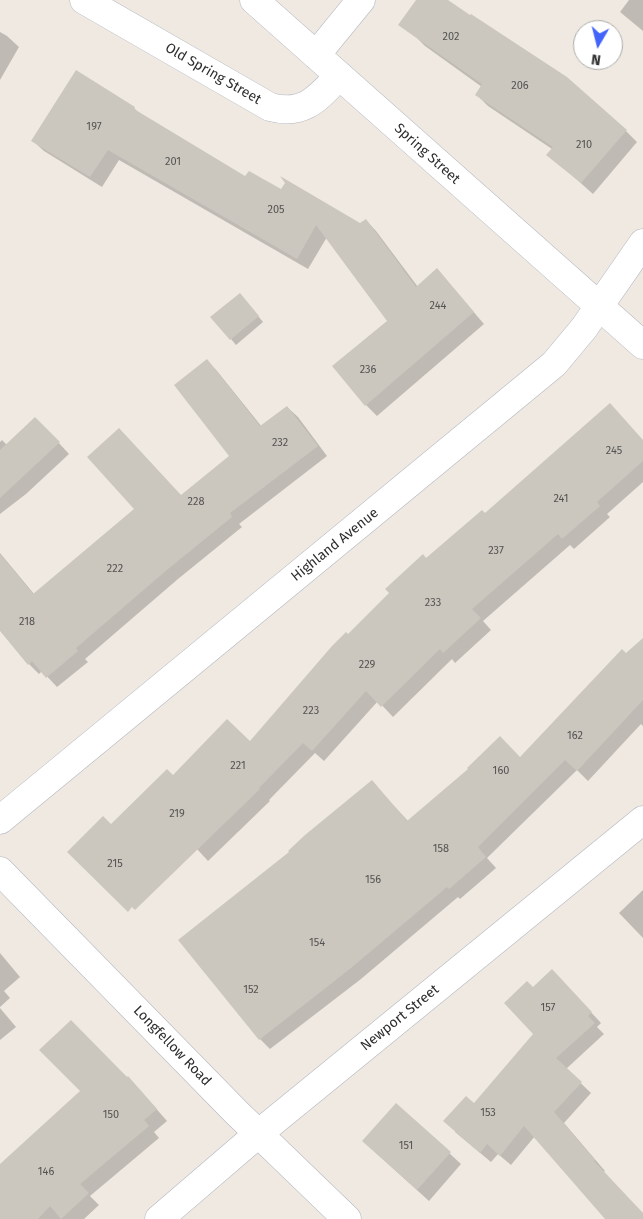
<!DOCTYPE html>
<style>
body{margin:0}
#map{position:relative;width:643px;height:1219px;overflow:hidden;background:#efe9e1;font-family:"Fira Sans",sans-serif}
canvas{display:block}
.north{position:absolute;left:573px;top:20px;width:50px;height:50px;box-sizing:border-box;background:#fff;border:1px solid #ababab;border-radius:50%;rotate:188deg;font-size:14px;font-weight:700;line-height:20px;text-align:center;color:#2e2e2e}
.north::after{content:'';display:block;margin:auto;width:18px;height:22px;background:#4264fb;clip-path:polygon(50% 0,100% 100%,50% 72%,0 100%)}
</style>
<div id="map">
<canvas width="643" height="1219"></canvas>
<div class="north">N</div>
</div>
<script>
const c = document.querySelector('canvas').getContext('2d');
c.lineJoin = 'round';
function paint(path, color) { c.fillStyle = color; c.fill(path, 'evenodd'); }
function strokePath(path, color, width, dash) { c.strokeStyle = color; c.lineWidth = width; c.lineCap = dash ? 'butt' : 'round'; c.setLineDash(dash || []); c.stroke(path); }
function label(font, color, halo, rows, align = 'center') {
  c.font = font + ' "Fira Sans",sans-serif'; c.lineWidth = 4; c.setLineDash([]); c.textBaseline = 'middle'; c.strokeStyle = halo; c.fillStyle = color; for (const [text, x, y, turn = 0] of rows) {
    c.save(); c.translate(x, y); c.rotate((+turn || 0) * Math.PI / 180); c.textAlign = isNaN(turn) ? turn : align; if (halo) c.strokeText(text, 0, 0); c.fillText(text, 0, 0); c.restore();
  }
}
const shadow = new Path2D(`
 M438,0h8l180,131 11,11 -44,52 -45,-40 4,-5 -64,-43 -11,-11 5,-8 -57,-41 -11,-11z
 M629,0h14v31l-23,-19z
 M0,32l7,4 12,11 -19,33z
 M134,108l6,6 106,64 115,46 5,-4 10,11 42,56 29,-6 37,43 -107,92 -11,-11 23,-84 -62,-84 -19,32 -189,-109 -17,27 -58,-36 -11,-10z
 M245,300l18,22 -27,23 -5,-6z
 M207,360l10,11 45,56 25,-20 11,10 29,39 -88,68 3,3 -64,52 -93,80 3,3 -31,25 -15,-16 -3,3 -10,-10 -29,-34v-77l34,41 147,-97 50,-41z
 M46,429l23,25 -43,40 -26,20v-72l2,-2 5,5z
 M643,441v41l-36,32 3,3 -36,32 -4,-4 -87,76 8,9 -36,33 -3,-4 -59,58 -15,-16 -54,60 -9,-8 -46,47 1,1 -62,60 -22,-24 -75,-11 62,-49 77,-34 98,-107 78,-77 59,-45z
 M643,654v72l-2,-2 -53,57 -11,-11 -90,88 9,10 -36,31 -2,-2 -97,82 -91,70 -10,-10 31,-187 81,-70 36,39 112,-62 106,-104z
 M643,890v48l-24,-25z
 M0,953l20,24 -16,14 6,7 -10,9z
 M562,981l39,42 -4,4 7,7 -38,35 25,24 -27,30 41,48 -2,1 40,42v5h-36l-72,-83 -24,29 -13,-11 -7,8 -36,-30 20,-27 59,-71 -1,-45z
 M0,1008l16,19 -16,13z
 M127,1078l12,11 28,32 -13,11 5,6 -69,58 9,9 -15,14h-84v-53z
 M396,1104l65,60 -32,37 -54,-49z`);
const building = new Path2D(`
 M416,0h32l22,15 1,-1 96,63 60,53 -46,53 -35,-28 7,-8 -78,-52 7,-11 -84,-59z
 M76,70l59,37 -1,2 111,67 4,-5 32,18 4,-6 -5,-7 80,47 6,-4 50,68 21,-19 37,44 -109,94 -33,-40 55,-45 -71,-96 -19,34 -189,-109 -18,27 -59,-36z
 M240,293l19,23 -29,24 -20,-23z
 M207,359l53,67 27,-20 31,40 -88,67 2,4 -64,52 -92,79 2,3 -32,27 -14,-17 -4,4 -28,-34v-77l33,40 101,-85 -47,-52 32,-29 62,67 48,-39 -55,-71z
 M610,403l33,37v21l-46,41 3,4 -38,33 -4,-5 -86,75 9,9 -38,35 -3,-4 -59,58 -15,-16 -54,60 -9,-8 -44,45 1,1 -125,121 -3,-3 -4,5 -61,-60 36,-36 8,8 56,-55 6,6 54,-56 23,22 82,-95 14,-14 2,2 41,-41 -4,-4 38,-35 3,4 56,-48 3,3z
 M35,417l25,25 -60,56v-48z
 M643,638v62l-66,71 -12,-11 -87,87 8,10 -37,32 -2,-2 -96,81 -92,72 -81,-100 111,-88 -1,-1 17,-16 67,-55 35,41 61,-52 -1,-1 33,-32 20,21 102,-108 4,4z
 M552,969l40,43 -4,4 7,7 -39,35 26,24 -28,30 41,48 -1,1 49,52v6h-38l-81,-93 -24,30 -13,-12 -7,9 -37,-32 23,-25 8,7 59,-69 -29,-31 23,-22 6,6z
 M71,1020l56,57 1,-1 29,33 -13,11 5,6 -69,58 9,9 -28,26 -11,-13 -12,13h-38v-55l80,-73 -41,-41z
 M396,1103l55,49 -34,38 -55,-49z`);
const street = new Path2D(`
 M84,0l186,107c34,9 47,-8 69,-31
 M316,55l45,-55
 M0,871l236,241 111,107
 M159,1219l99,-85 385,-314`);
const secondary = new Path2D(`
 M254,0l389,345
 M0,820l554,-456 30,-36 59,-85`);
const numberNames = [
 ["202",451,37],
 ["206",520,86],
 ["197",94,127],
 ["210",584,145],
 ["201",173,162],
 ["205",276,210],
 ["244",438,306],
 ["236",368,370],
 ["232",280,443],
 ["245",614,451],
 ["241",561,499],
 ["228",196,502],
 ["237",496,551],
 ["222",115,569],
 ["233",433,603],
 ["218",27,622],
 ["229",367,665],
 ["223",311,711],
 ["162",575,736],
 ["221",238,766],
 ["160",501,771],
 ["219",177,814],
 ["158",441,849],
 ["215",115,864],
 ["156",373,880],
 ["154",317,943],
 ["152",251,990],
 ["157",548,1008],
 ["153",488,1113],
 ["150",111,1115],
 ["151",406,1146],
 ["146",46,1172]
];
const streetNames = [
 ["Old Spring Street",213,74,30],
 ["Spring Street",427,154,42],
 ["Highland Avenue",335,545,-39],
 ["Newport Street",400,1018,-39],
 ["Longfellow Road",172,1046,46]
];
paint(shadow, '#0003');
paint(building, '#cbc7bf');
strokePath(street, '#b4b7c1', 29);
strokePath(secondary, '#b4b7c1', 29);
strokePath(street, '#fff', 28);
strokePath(secondary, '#fff', 28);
label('11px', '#555452', null, numberNames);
label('14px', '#2e2e2e', '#fff', streetNames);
</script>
